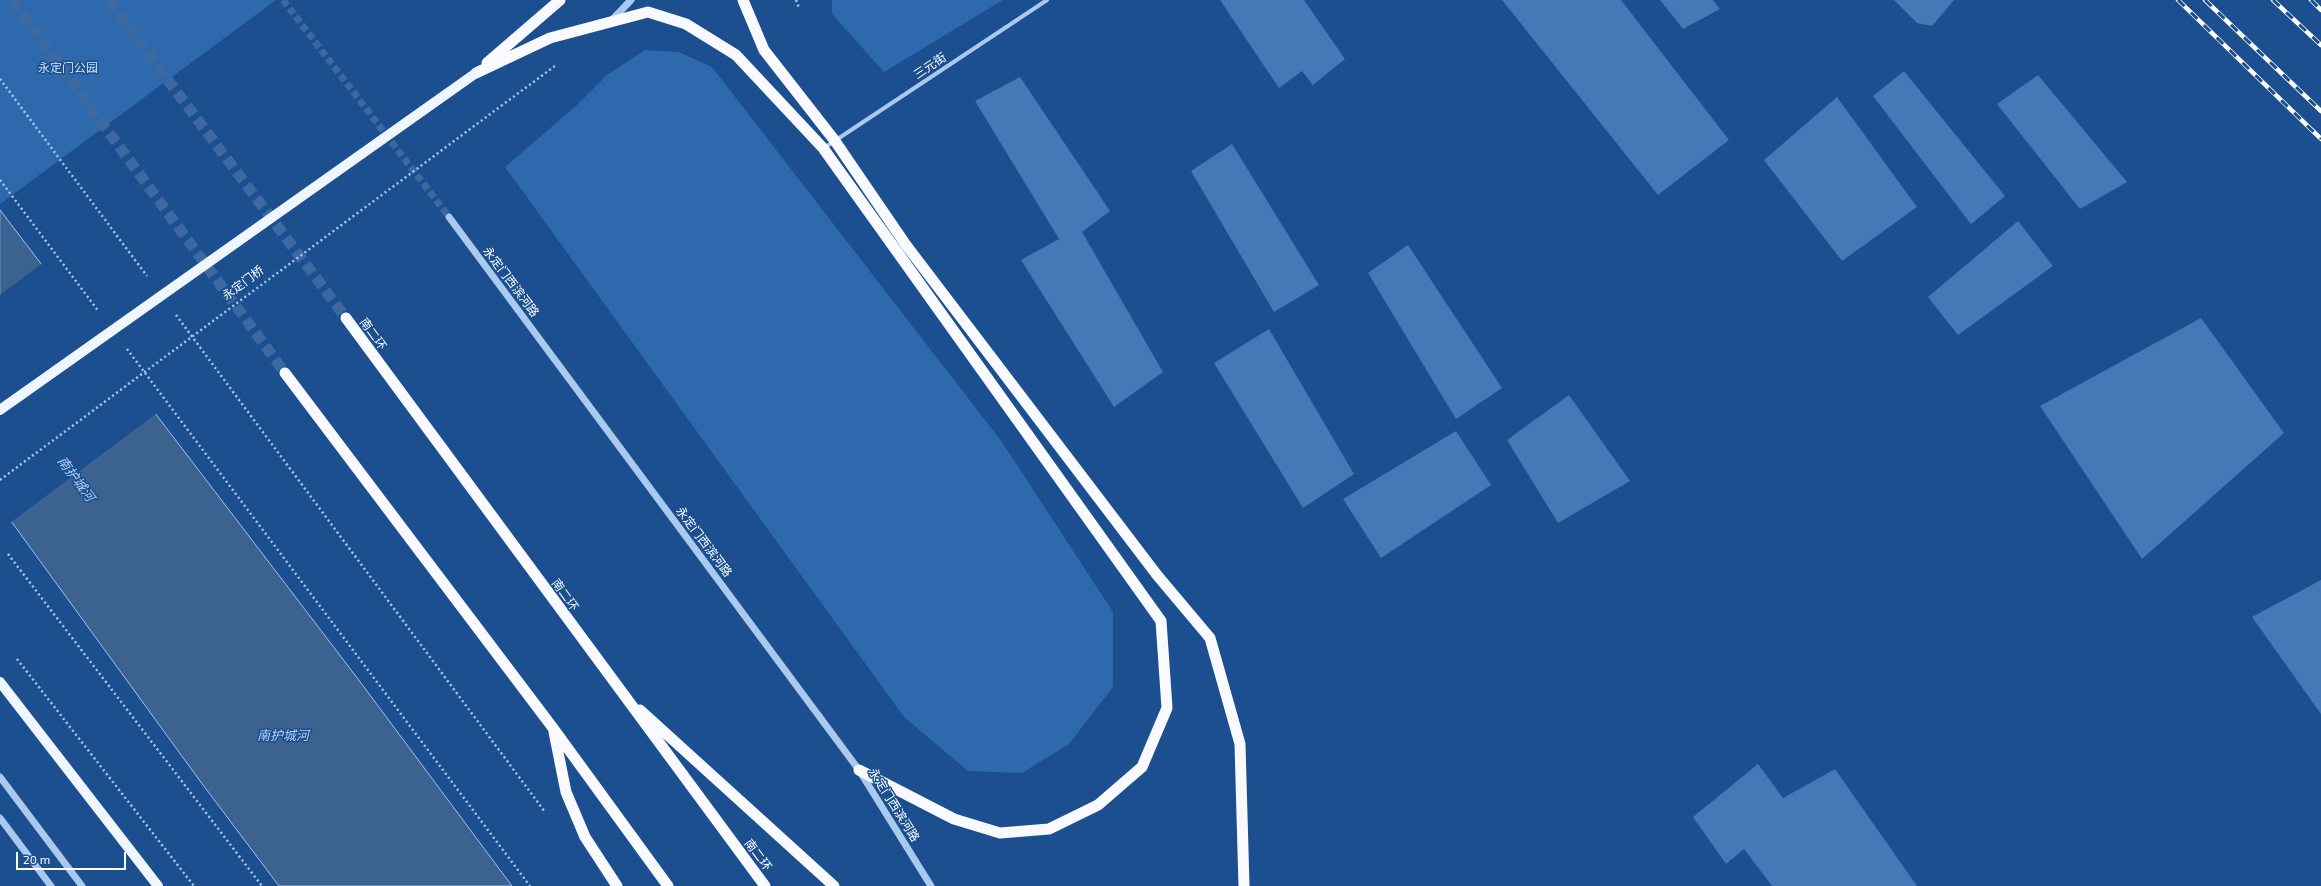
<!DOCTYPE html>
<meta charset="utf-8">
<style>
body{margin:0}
#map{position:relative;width:2321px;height:886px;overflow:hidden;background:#1b4f8f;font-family:"Exo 2",sans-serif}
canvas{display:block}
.scale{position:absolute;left:16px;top:852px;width:110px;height:18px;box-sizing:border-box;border:2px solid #fff;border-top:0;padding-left:5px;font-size:12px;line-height:14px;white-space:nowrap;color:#fff;-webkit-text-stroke:3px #1b4f8f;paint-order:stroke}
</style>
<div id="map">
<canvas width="2321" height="886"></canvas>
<div class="scale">20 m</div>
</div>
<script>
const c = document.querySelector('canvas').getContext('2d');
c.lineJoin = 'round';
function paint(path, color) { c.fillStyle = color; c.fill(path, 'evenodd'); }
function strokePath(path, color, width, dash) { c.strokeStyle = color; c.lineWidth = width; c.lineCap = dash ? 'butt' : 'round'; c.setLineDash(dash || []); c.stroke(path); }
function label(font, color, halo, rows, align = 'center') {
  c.font = font + ' "Exo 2","Noto Sans SC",sans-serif'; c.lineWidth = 3; c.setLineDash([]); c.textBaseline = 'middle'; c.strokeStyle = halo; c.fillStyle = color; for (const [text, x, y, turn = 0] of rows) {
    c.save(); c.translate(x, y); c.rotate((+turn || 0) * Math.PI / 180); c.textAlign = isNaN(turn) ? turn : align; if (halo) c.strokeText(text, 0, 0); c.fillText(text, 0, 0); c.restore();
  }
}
const green = new Path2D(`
 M0,0h276l-276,204z
 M832,0h171l-119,72 -52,-58z
 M645,50l34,2 33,15 290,375 111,170v75l-44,57 -47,29 -54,-2 -64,-54 -399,-550 72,-62 30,-30z`);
const water = new Path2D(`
 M0,210l358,469 154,207h-233l-79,-105 -200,-275z`);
const pier = new Path2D(`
 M43,263l114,150 -147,110 -10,-14v-214z`);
const building = new Path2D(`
 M1220,0h84l41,59 -32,26 -11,-14 -23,17z
 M1502,0h119l108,140 -71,55z
 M1660,0h53l7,9 -37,20z
 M1894,0h60l-22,26 -15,-3z
 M1904,71l101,125 -34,28 -98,-128z
 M2038,75l89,107 -47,27 -83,-105z
 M1020,77l90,134 -28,21 81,140 -49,35 -93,-147 38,-21 -84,-138z
 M1837,97l80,110 -75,54 -78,-101z
 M1232,144l87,141 -45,27 -83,-141z
 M2018,221l35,45 -95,69 -30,-38z
 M1408,245l94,143 -46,31 -88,-146z
 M2201,318l83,115 -142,126 -102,-153z
 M1269,329l85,145 -51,34 -89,-145z
 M1569,395l61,86 -72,42 -51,-83z
 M1456,431l35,54 -110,73 -38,-59z
 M2321,580v134l-69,-97z
 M1758,764l25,34 52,-29 82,117h-145l-28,-37 -18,15 -33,-47z`);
const tertiaryTunnel = new Path2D(`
 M283,0l166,217`);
const trunkTunnel = new Path2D(`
 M12,0l273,373
 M108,0l238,318`);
const path = new Path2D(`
 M796,0l3,8
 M0,79l147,197
 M501,106l54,-40
 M0,180l99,132
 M176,315l369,497
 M127,349l403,537
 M8,554l254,332
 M17,659l177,227`);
const minor = new Path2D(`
 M824,148l223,-148`);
const tertiary = new Path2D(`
 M611,21l20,-21
 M449,217l410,553 72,116
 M0,777l82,109
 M0,818l51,68`);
const primary = new Path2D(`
 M0,682l158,204`);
const trunk = new Path2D(`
 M743,0l21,50 71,91 71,104 251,330 53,63 30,106 4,142
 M487,63l73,-63
 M476,73l74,-35 98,-26 38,12 50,31 87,93 338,473 6,87 -25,59 -44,38 -49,24 -49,4 -46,-14 -95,-49
 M346,318l419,568
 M285,373l268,355 115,158
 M640,710l194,176
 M554,732l12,60 19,45 32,49`);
const rail = new Path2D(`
 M2178,0l143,139
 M2205,0l116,111
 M2273,0l48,45
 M2311,0l10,10`);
const pathBridge = new Path2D(`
 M0,480l501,-374`);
const primaryBridge = new Path2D(`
 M0,410l476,-337`);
const streetNames = [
 ["三元街",930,66,-34],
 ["永定门西滨河路",511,282,53],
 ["永定门桥",243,283,-37],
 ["南二环",373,334,54],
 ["永定门西滨河路",704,542,53],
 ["南二环",565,595,54],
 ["永定门西滨河路",894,805,58],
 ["南二环",758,855,53]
];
const parkNames = [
 ["永定门公园",68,68]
];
const waterNames = [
 ["南护城河",76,479,53],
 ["南护城河",283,736]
];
paint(green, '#2e69ad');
paint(water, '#3c6290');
strokePath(water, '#9cc4f0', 1);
paint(pier, '#1b4f8f');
paint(building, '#4478b7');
strokePath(tertiaryTunnel, '#3d69a0', 7, [7, 3.5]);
strokePath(trunkTunnel, '#3d69a0', 11, [11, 5.5]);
strokePath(path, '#a9c9ee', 2.5, [2, 3]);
strokePath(minor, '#a9c9ee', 4);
strokePath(tertiary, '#a9c9ee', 7);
strokePath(primary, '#f0f6ff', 10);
strokePath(trunk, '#f8faff', 11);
strokePath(rail, '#fff', 4.5);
strokePath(rail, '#1b4f8f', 3, [9]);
strokePath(pathBridge, '#a9c9ee', 2.5, [2, 3]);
strokePath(primaryBridge, '#f0f6ff', 10);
label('12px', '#fff', '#1b4f8f', streetNames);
label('12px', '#cfe3fa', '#1b4f8f', parkNames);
label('italic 13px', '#b5d3f5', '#1b4f8f', waterNames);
</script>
